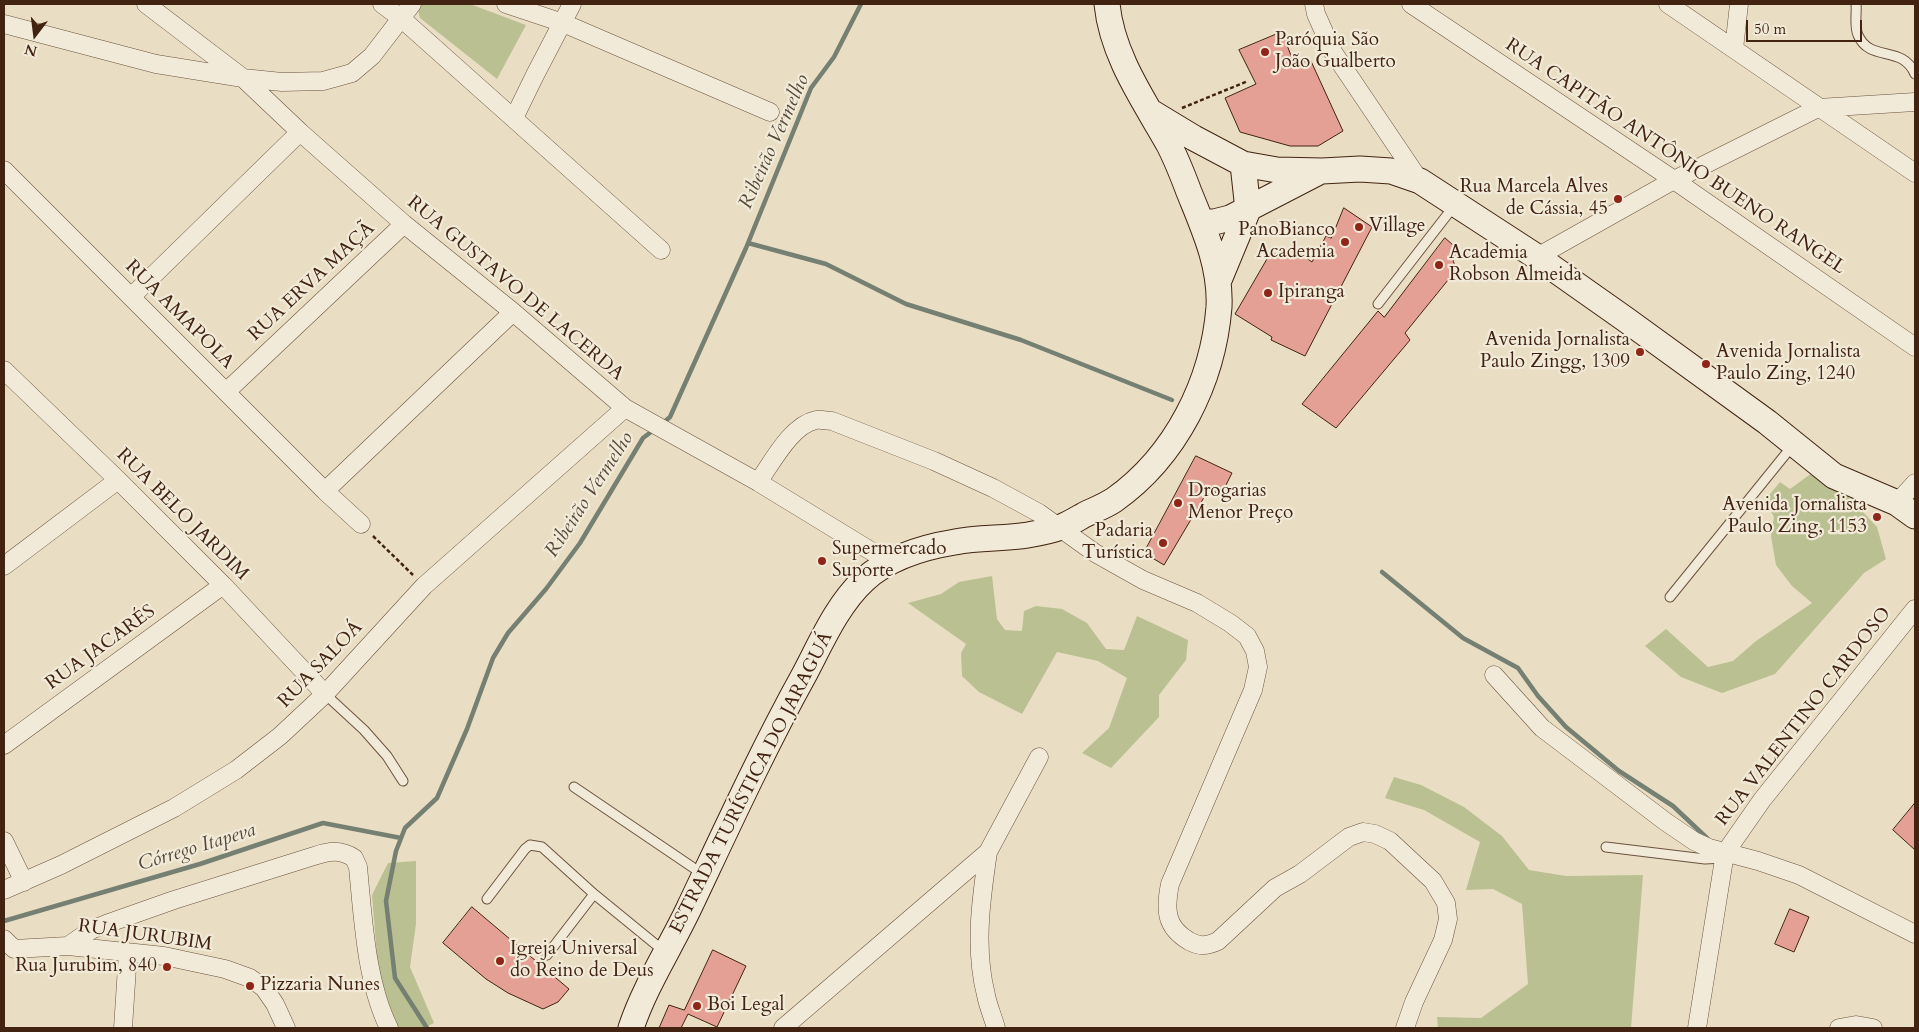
<!DOCTYPE html>
<meta charset="utf-8">
<style>
body{margin:0}
#map{position:relative;width:1919px;height:1032px;overflow:hidden;background:#e9dec3;font-family:Cardo,serif}
canvas{display:block}
.frame{position:absolute;inset:0;border:5px solid #422311;pointer-events:none}
.north{position:absolute;left:10px;top:10px;width:50px;height:50px;-webkit-text-stroke:4px #f1ead8;paint-order:stroke;rotate:195deg;font-size:14px;font-weight:700;line-height:20px;text-align:center;color:#422311}
.north::after{content:'';display:block;margin:auto;width:18px;height:22px;background:#422311;clip-path:polygon(50% 0,100% 100%,50% 72%,0 100%)}
.scale{position:absolute;left:1746px;top:20px;width:116px;height:22px;box-sizing:border-box;border:2px solid #422311;border-top:0;padding-left:6px;font-size:15px;line-height:18px;white-space:nowrap;color:#422311;-webkit-text-stroke:4px #f1ead8;paint-order:stroke}
</style>
<div id="map">
<canvas width="1919" height="1032"></canvas>
<div class="frame"></div>
<div class="north">N</div>
<div class="scale">50 m</div>
</div>
<script>
const c = document.querySelector('canvas').getContext('2d');
c.lineJoin = 'round';
function paint(path, color) { c.fillStyle = color; c.fill(path, 'evenodd'); }
function strokePath(path, color, width, dash) { c.strokeStyle = color; c.lineWidth = width; c.lineCap = dash ? 'butt' : 'round'; c.setLineDash(dash || []); c.stroke(path); }
function label(font, color, halo, rows, align = 'center') {
  c.font = font + ' Cardo,serif'; c.lineWidth = 4.5; c.setLineDash([]); c.textBaseline = 'middle'; c.strokeStyle = halo; c.fillStyle = color; for (const [text, x, y, turn = 0] of rows) {
    c.save(); c.translate(x, y); c.rotate((+turn || 0) * Math.PI / 180); c.textAlign = isNaN(turn) ? turn : align; if (halo) c.strokeText(text, 0, 0); c.fillText(text, 0, 0); c.restore();
  }
}
const green = new Path2D(`
 M419,4h51l56,21 -29,54 -77,-61 -2,-8z
 M1812,473l37,24 28,30 9,32 -22,14 -89,101 -53,19 -41,-16 -36,-31 21,-17 42,38 25,-6 23,-20 56,-38 -20,-17 -16,-21 -5,-29 3,-19 -9,-17 15,-18 10,7z
 M992,576l5,43 8,11 17,1 2,-20 12,-5 26,3 25,14 19,26 18,1 13,-34 51,24 -2,20 -27,35v22l-48,51 -29,-15 27,-25 18,-50 -29,-17 -41,-9 -35,62 -43,-22 -17,-16 -1,-23 5,-9 -58,-41 33,-9 18,-12z
 M1394,777l27,8 43,22 38,29 27,34 37,6 77,-1 -12,153h-193l-1,-11 44,1 47,-34 -6,-80 -29,-15 -27,1 14,-48 -56,-32 -39,-12z
 M416,861v63l-6,43 24,56 -10,5h-27l-18,-46 -7,-87 16,-32z`);
const stream = new Path2D(`
 M748,243l78,21 80,40 115,36 151,60
 M663,423l7,-6 76,-169 65,-160 23,-31 27,-53
 M1382,572l81,66 55,30 20,28 28,31 53,44 54,35 35,33
 M4,921l196,-57 123,-41 78,15
 M427,1028l-32,-50 -9,-77 10,-50 9,-23 32,-30 30,-69 26,-71 15,-25 38,-44 34,-46 63,-105 12,-9`);
const building = new Path2D(`
 M1282,32l13,34 15,-7 33,72 -25,15h-28l-50,-14 -15,-34 31,-14 -17,-34z
 M1344,208l28,19 -67,129 -34,-16 1,-3 -37,-23 36,-62 14,6 8,-9 19,13 14,-26 5,2z
 M1445,238l16,14 -8,9 4,8 -52,64 5,7 -74,88 -34,-24 76,-93 6,6z
 M1196,456l36,17 -11,22 -12,-6 -45,76 -20,-12z
 M1915,803v47l-22,-20z
 M472,907l97,82 -11,13 -15,7 -35,-16 -22,-14 -43,-36z
 M1790,909l19,8 -15,35 -19,-8z
 M713,950l33,16 -29,61 -29,-13 -7,14h-22l10,-23 15,5z`);
const path = new Path2D(`
 M1182,108l66,-27
 M373,536l40,39`);
const lane = new Path2D(`
 M1856,4c1,8 -2,23 2,31 12,28 44,9 57,39
 M1378,304l76,-98
 M1670,597l123,-152
 M325,694l39,36 23,26 16,25
 M574,787l130,88
 M1606,847l99,12 19,-1
 M594,894l71,58
 M487,899l38,-50 5,-4 12,2 52,47 -47,61`);
const street = new Path2D(`
 M146,4l97,74 57,54 104,92 109,88 112,96 133,74 131,80
 M382,4l20,15 259,231
 M506,4l57,19 207,89
 M1314,4l2,10 17,38 87,129
 M1411,4l263,176 241,167
 M1668,4l247,169
 M4,24l152,40 87,14 39,4 41,-1 29,-8 20,-17 40,-52
 M1734,49l5,-45
 M514,118l21,-43 37,-71
 M4,170l321,321 36,33
 M1537,257l137,-77 144,-72 97,-6
 M131,297l169,-165
 M4,370l114,110 105,105 102,109
 M227,391l177,-167
 M758,482c14,-19 33,-57 58,-62 5,-1 11,1 16,1l102,40 59,27 46,25 56,40 48,27 54,23 33,20 17,13 8,15 3,16 -5,23 -83,194c-5,25 -5,43 19,57 11,6 18,5 29,0l57,-53 25,-14 49,-37 14,-5 12,2 15,7 43,40 13,22 2,16 -5,21 -29,62 -9,26
 M325,491l188,-179
 M1897,503l18,-20
 M4,566l114,-86
 M1494,675l48,53 124,94 28,19 15,7 49,13 41,14 116,59
 M4,745l219,-160
 M4,841l20,41
 M988,852c-7,47 -14,96 -2,143 2,11 7,22 10,33
 M4,890l57,-25 113,-57 62,-38 44,-34 45,-42 99,-108 201,-178
 M4,939l10,10 54,-3 96,10 61,13 25,9 14,10 11,16 11,24
 M68,946l23,-16 15,-6 68,-24 140,-44c15,-5 26,-7 40,2l4,9c5,51 8,115 31,161
 M123,1028l5,-76
 M783,1028l205,-176 51,-95
 M1697,1028l28,-175 37,-53 153,-191
 M1839,1028l17,-3 17,3`);
const secondary = new Path2D(`
 M1151,112l43,26 49,26 34,6 45,1 38,-2 31,2 29,10 117,76 88,62 142,103 67,54 63,27 18,13
 M1201,222h13l16,-4 89,-46
 M1219,280l29,-70 -5,-46
 M631,1028c14,-42 39,-80 58,-120 37,-78 73,-157 115,-233 17,-32 33,-70 60,-95 24,-22 60,-33 91,-38 24,-5 49,-3 73,-7 11,-2 23,-4 33,-8 8,-3 16,-8 23,-12 10,-5 21,-9 30,-15 62,-44 99,-118 105,-193 2,-41 -15,-78 -30,-115 -6,-16 -13,-34 -21,-49 -25,-44 -56,-88 -61,-139`);
const markers = [
 [1265,52,5,"#8f2418"],
 [1618,199,5,"#8f2418"],
 [1359,227,5,"#8f2418"],
 [1345,242,5,"#8f2418"],
 [1439,265,5,"#8f2418"],
 [1268,293,5,"#8f2418"],
 [1640,352,5,"#8f2418"],
 [1706,364,5,"#8f2418"],
 [1178,503,5,"#8f2418"],
 [1877,517,5,"#8f2418"],
 [1163,543,5,"#8f2418"],
 [822,561,5,"#8f2418"],
 [500,961,5,"#8f2418"],
 [167,967,5,"#8f2418"],
 [250,986,5,"#8f2418"],
 [697,1006,5,"#8f2418"]
];
const poiNames = [
 ["Paróquia São",1275,41],
 ["João Gualberto",1275,63],
 ["Rua Marcela Alves",1608,188,"right"],
 ["de Cássia, 45",1608,210,"right"],
 ["Village",1369,227],
 ["PanoBianco",1335,231,"right"],
 ["Academia",1335,253,"right"],
 ["Academia",1449,254],
 ["Robson Almeida",1449,276],
 ["Ipiranga",1278,293],
 ["Avenida Jornalista",1630,341,"right"],
 ["Paulo Zingg, 1309",1630,363,"right"],
 ["Avenida Jornalista",1716,353],
 ["Paulo Zing, 1240",1716,375],
 ["Drogarias",1188,492],
 ["Menor Preço",1188,514],
 ["Avenida Jornalista",1867,506,"right"],
 ["Paulo Zing, 1153",1867,528,"right"],
 ["Padaria",1153,532,"right"],
 ["Turística",1153,554,"right"],
 ["Supermercado",832,550],
 ["Suporte",832,572],
 ["Igreja Universal",510,950],
 ["do Reino de Deus",510,972],
 ["Rua Jurubim, 840",157,967,"right"],
 ["Pizzaria Nunes",260,986],
 ["Boi Legal",707,1006]
];
const streetNames = [
 ["RUA CAPITÃO ANTÔNIO BUENO RANGEL",1675,157,34],
 ["RUA ERVA MAÇÃ",312,282,-43],
 ["RUA GUSTAVO DE LACERDA",515,289,40],
 ["RUA AMAPOLA",179,315,45],
 ["RUA BELO JARDIM",182,515,45],
 ["RUA JACARÉS",101,648,-36],
 ["RUA SALOÁ",321,665,-46],
 ["RUA VALENTINO CARDOSO",1804,717,-52],
 ["ESTRADA TURÍSTICA DO JARAGUÁ",752,783,-63],
 ["RUA JURUBIM",145,936,8]
];
const waterNames = [
 ["Ribeirão Vermelho",775,142,-66],
 ["Ribeirão Vermelho",590,495,-57],
 ["Córrego Itapeva",197,848,-17]
];
paint(green, '#bac091');
strokePath(stream, '#757f72', 4.5);
paint(building, '#e4a095');
strokePath(building, '#422311', 1);
strokePath(lane, '#6c523e', 11);
strokePath(street, '#6c523e', 19);
strokePath(secondary, '#422311', 27);
strokePath(path, '#422311', 2.5, [4, 2.5]);
strokePath(lane, '#f1ead8', 9);
strokePath(street, '#f1ead8', 18);
strokePath(secondary, '#f1ead8', 25);
for (const [x, y, r, color] of markers) { const dot = new Path2D(); dot.arc(x, y, r, 0, 2 * Math.PI); c.fillStyle = color; c.fill(dot); strokePath(dot, '#f1ead8', 2); }
label('19px', '#422311', '#f1ead8', poiNames, 'left');
label('19px', '#422311', '#f1ead8', streetNames);
label('italic 20px', '#57493a', '#f1ead8', waterNames);
</script>
